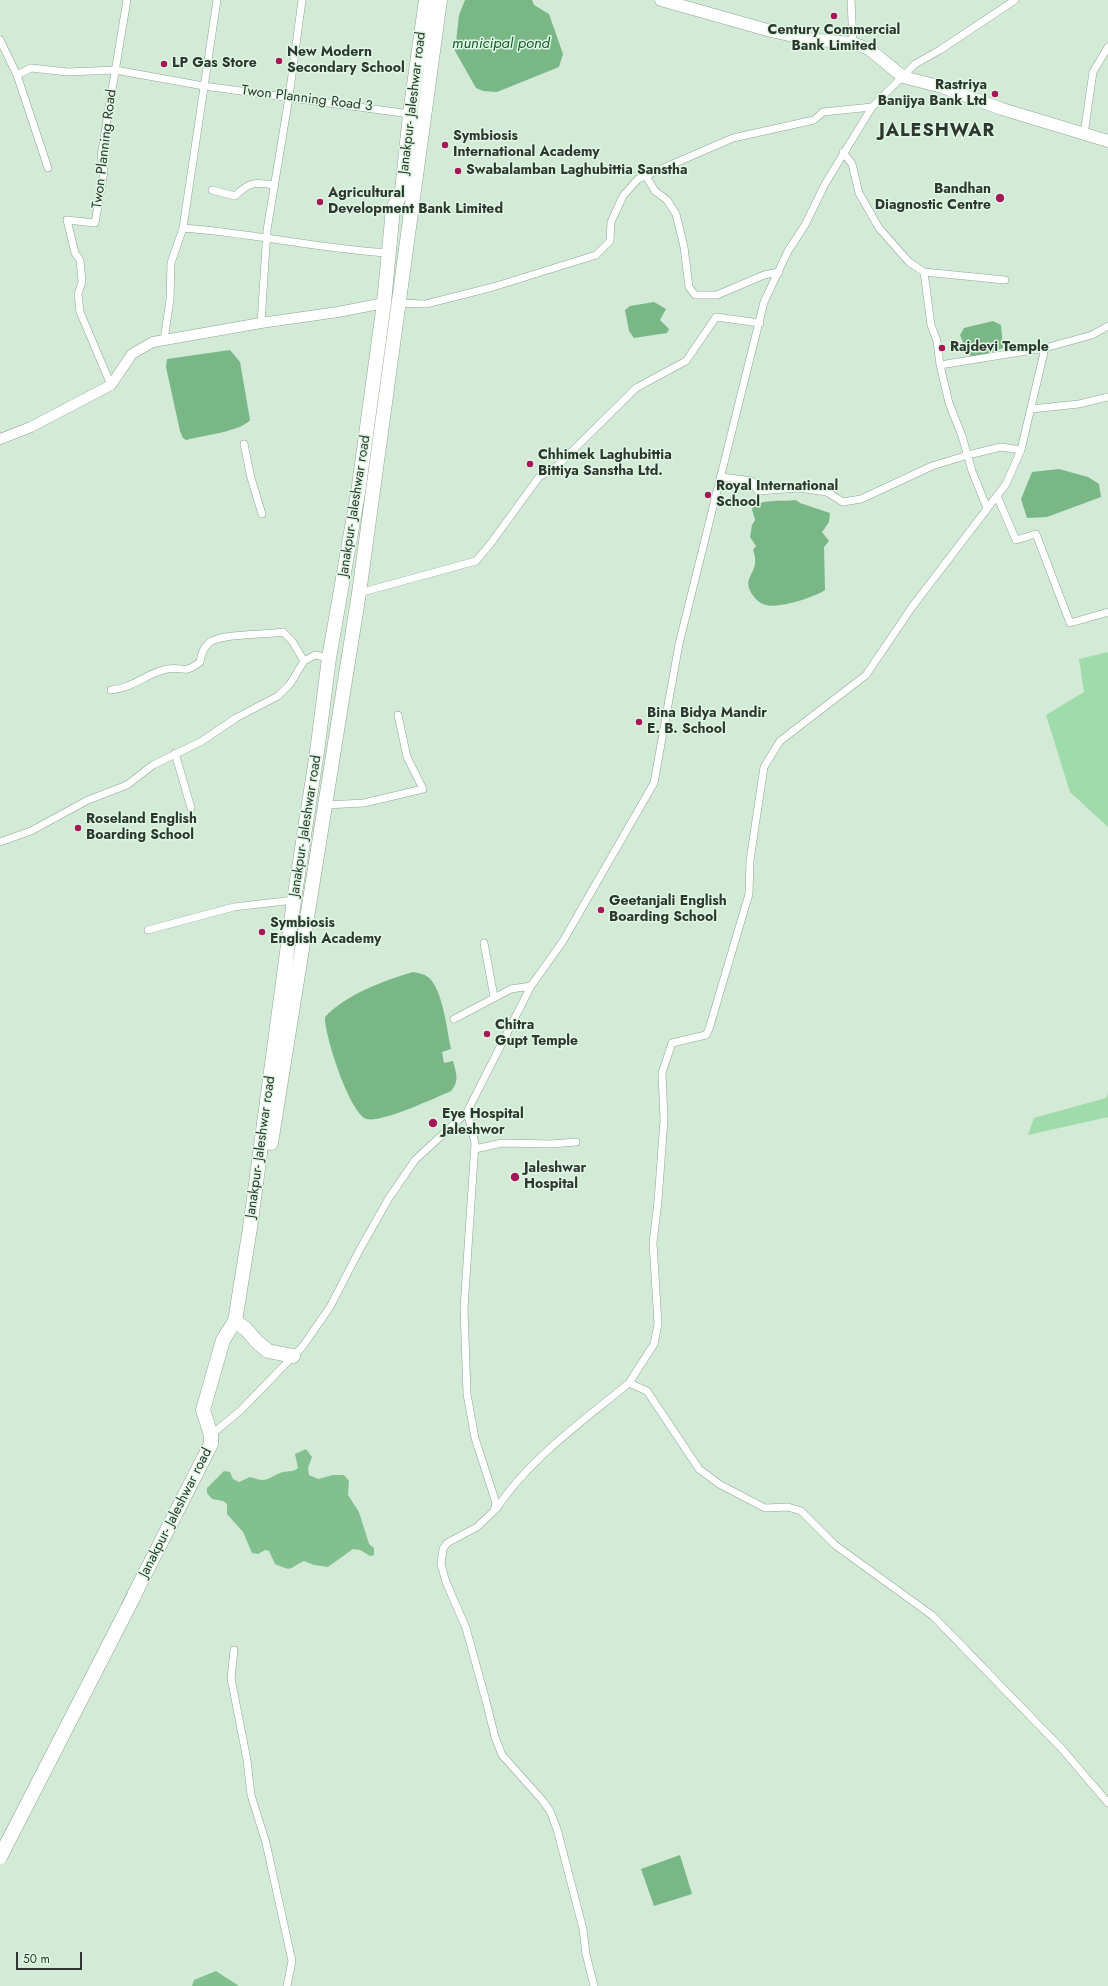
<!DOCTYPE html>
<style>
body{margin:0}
#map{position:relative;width:1108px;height:1986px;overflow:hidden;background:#d2ead6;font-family:Jost,sans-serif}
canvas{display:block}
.scale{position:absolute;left:16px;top:1952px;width:66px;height:18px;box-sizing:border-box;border:2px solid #2d372f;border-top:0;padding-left:5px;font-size:12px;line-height:14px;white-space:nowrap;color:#2d372f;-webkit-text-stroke:3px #dff8e3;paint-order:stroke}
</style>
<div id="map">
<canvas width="1108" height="1986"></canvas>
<div class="scale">50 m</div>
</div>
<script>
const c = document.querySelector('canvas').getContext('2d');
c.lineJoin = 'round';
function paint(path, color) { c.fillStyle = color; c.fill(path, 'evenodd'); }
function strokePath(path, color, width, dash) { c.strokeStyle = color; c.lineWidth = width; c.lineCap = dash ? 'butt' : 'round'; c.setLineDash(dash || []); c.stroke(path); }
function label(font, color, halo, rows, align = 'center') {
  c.font = font + ' Jost,sans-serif'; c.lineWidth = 3; c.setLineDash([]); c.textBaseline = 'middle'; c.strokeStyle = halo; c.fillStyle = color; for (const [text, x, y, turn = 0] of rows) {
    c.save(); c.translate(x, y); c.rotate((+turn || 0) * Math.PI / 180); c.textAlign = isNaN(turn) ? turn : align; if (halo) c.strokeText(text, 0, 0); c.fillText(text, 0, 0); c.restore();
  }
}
const green = new Path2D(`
 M1108,652v175l-38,-35 -24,-77 38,-23 -5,-33z
 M1108,1093v24l-80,18 6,-17 72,-20z`);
const forest = new Path2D(`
 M306,1449l6,8 -4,11 1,7 9,4 15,-4h11l5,6 -1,14 11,17 10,32 5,4v7l-4,1 -10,-6 -7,-1 -25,18 -14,-2 -10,-4c-17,8 -10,11 -29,3l-6,-13 -4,-1 -7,4 -6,-1 -9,-21 -16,-18v-10l-4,-3 -11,-2 -5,-6v-5l17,-17 6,1 3,7 6,3 11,-5c17,6 16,2 30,-4 6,-3 13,0 18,-5l-3,-14z
 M216,1971l23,15h-47l2,-6z`);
const water = new Path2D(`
 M465,0h67l2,5 15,9 14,40 -4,13 -62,25 -14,-1 -7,-3 -21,-37 4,-36z
 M654,302l12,7 -6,11 9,9 -2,4 -33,5 -5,-7 -4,-21 5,-4z
 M993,321l8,4 2,23 -28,10 -7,-4 -8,-19 4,-7z
 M230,350l10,12 10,58c-8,11 -49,16 -64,20l-3,-2 -3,-7 -14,-64 1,-8z
 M1059,469l29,8 11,7 2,13 -54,20 -20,1 -6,-19 11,-27z
 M796,500l4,3 30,10 -1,9 -7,10 7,9 -5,6 1,43c-10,7 -47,19 -59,15 -8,-2 -14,-9 -17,-17 -4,-13 12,-18 4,-38l3,-4 -6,-9 2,-12 3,-5 -3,-11c6,-11 31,-7 44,-9z
 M413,972c5,1 11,2 15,5 15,12 19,54 23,72l-9,3 2,11 9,-2c3,12 7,20 -2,30 -16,7 -70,32 -84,28 -17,-4 -43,-85 -42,-102 22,-23 58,-36 88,-45z
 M680,1855l12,39 -38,12 -13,-37z`);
const street = new Path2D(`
 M851,0l2,43
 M0,40l17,35
 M1084,134l9,-62 15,-25
 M843,152l9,12 7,29 20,35 30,34 15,10 81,8
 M48,168l-31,-93 14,-7 37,4 47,-2 89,16 206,28
 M646,176l9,15 12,9 9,14 8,33 5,40 6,8h22l47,-20 15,-3
 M212,190l23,6c14,-14 20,-14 38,-11
 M183,228l34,-228
 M924,272l7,53 6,16 3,24 105,-17 47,-13 16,-9
 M397,303l29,1 67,-17 103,-32 14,-14 1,-19 12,-26 15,-17 95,-41 81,-18 9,-8 49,-5
 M261,323l6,-93 22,-133 13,-97
 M164,340l6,-40 1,-37 12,-35c69,5 137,21 206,25
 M1045,348l-24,102 -15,34 -94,123 -46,68 -86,66 -16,26 -14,93 -1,34 -40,135 -3,6 -34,8 -10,30 2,47 -6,81 -5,42 5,81 -4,20 -25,39 18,8 52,78 20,15 46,24 23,-1 13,4 34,34 98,71 130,134 45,53
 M940,365l9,38 13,33 10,35 15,37
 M111,385l-31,-73 -2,-18 4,-12 -2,-22 -5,-7 -8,-33 28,3 9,-52 -3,-15 26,-156
 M1031,409l48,-5 29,-7
 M244,444l7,34 11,36
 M721,477l31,4 6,10 41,-3 28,4 16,10 18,-3 71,-33 36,-11 33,-8 20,3
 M997,496l19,44 20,-6 34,89 38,-11
 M359,593l117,-32 15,-18 48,-66 16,-9 81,-80 50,-27 30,-44 44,6
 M111,690c20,-1 36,-17 56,-21 17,-3 16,6 33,-7 1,-7 3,-14 9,-19 12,-10 57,-8 74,-11l9,9 12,20
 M175,753l16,55
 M326,805l38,-2 59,-14 -16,-32 -9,-42
 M0,842l31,-11 57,-31 39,-15 26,-20 49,-24 34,-23 42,-22 12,-12 14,-23 11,-6 14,3
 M148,930l86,-23 60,-7
 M484,943l10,54
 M454,1019l57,-30 20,-3
 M467,1112l8,31 -11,165 3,86 8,44 21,65 -2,8 -17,16 -30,16 -4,6 -2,15 5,18 20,46 20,73 9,36 7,18 41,46 7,10 7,18 26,100 3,25 8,32
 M475,1149l27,-6 49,1 25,-2
 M211,1435l30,-25 62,-64 27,-39 30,-58 29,-51 26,-38 52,-48 64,-126 32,-45 91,-158 25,-139 85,-342 24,-51 17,-26 20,-41 47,-77 43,-43 25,-14 75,-50
 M496,1509c33,-50 87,-88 133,-126
 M234,1650l-3,28 16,82 4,35 15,48 26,118 -5,25`);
const secondary = new Path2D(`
 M0,439l31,-12 80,-42 21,-31 21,-12 108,-19 77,-11 46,-9`);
const primary = new Path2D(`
 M661,0l110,31 36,8 46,4 16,6 34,28 39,10 60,22 106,32`);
const highway = new Path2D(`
 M271,1143l88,-550 81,-593
 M235,1321l11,8 11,13 11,9 25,5
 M129,1605l82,-161v-9l-8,-25 20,-70 12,-19 15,-93 44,-328 23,-148 12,-94 29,-165 26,-190 9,-94 9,-18 8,-77 16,-114`);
const highwayBridge = new Path2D(`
 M0,1857l134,-261`);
const markers = [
 [834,16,4,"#a61759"],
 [279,61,4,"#a61759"],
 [164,64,4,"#a61759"],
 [995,94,4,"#a61759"],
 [445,145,4,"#a61759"],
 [458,171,4,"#a61759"],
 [1000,198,5,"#a61759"],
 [320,202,4,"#a61759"],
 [942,348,4,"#a61759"],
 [530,464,4,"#a61759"],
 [708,495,4,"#a61759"],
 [639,722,4,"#a61759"],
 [78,828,4,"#a61759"],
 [601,910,4,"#a61759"],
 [262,932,4,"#a61759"],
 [487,1034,4,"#a61759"],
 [433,1123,5,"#a61759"],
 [515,1177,5,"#a61759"]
];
const poiNames = [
 ["Century Commercial",834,31,"center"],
 ["Bank Limited",834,47,"center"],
 ["New Modern",287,53],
 ["Secondary School",287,69],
 ["LP Gas Store",172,64],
 ["Rastriya",987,86,"right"],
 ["Banijya Bank Ltd",987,102,"right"],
 ["Symbiosis",453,137],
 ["International Academy",453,153],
 ["Swabalamban Laghubittia Sanstha",466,171],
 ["Bandhan",991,190,"right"],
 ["Diagnostic Centre",991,206,"right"],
 ["Agricultural",328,194],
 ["Development Bank Limited",328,210],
 ["Rajdevi Temple",950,348],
 ["Chhimek Laghubittia",538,456],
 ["Bittiya Sanstha Ltd.",538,472],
 ["Royal International",716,487],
 ["School",716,503],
 ["Bina Bidya Mandir",647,714],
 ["E. B. School",647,730],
 ["Roseland English",86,820],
 ["Boarding School",86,836],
 ["Geetanjali English",609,902],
 ["Boarding School",609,918],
 ["Symbiosis",270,924],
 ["English Academy",270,940],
 ["Chitra",495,1026],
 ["Gupt Temple",495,1042],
 ["Eye Hospital",442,1115],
 ["Jaleshwor",442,1131],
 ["Jaleshwar",524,1169],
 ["Hospital",524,1185]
];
const streetNames = [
 ["Twon Planning Road 3",307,99,7],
 ["Janakpur- Jaleshwar road",413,103,-83],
 ["Twon Planning Road",105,149,-83],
 ["Janakpur- Jaleshwar road",355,506,-81],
 ["Janakpur- Jaleshwar road",306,826,-81],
 ["Janakpur- Jaleshwar road",261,1147,-82],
 ["Janakpur- Jaleshwar road",176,1513,-63]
];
const waterNames = [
 ["municipal pond",501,44]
];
const districtNames = [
 ["JALESHWAR",937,132]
];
paint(green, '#9fdbab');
paint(forest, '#83c090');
paint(water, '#7ab787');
strokePath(street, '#8fa693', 8);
strokePath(secondary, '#8fa693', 11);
strokePath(primary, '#8fa693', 13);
strokePath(highway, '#8fa693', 15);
strokePath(street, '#fff', 7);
strokePath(secondary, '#fff', 10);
strokePath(primary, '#fff', 12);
strokePath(highway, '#fff', 14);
strokePath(highwayBridge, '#8fa693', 15, []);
strokePath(highwayBridge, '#fff', 14);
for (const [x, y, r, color] of markers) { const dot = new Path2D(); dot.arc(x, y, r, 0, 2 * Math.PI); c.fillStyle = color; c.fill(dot); strokePath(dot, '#dff8e3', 1.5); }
label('bold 14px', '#2d372f', '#dff8e3', poiNames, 'left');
label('14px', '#2d372f', '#dff8e3', streetNames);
label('italic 15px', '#165a2d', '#dff8e3', waterNames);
c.letterSpacing = '1px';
label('bold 18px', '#2d372f', '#dff8e3', districtNames);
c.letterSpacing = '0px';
</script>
